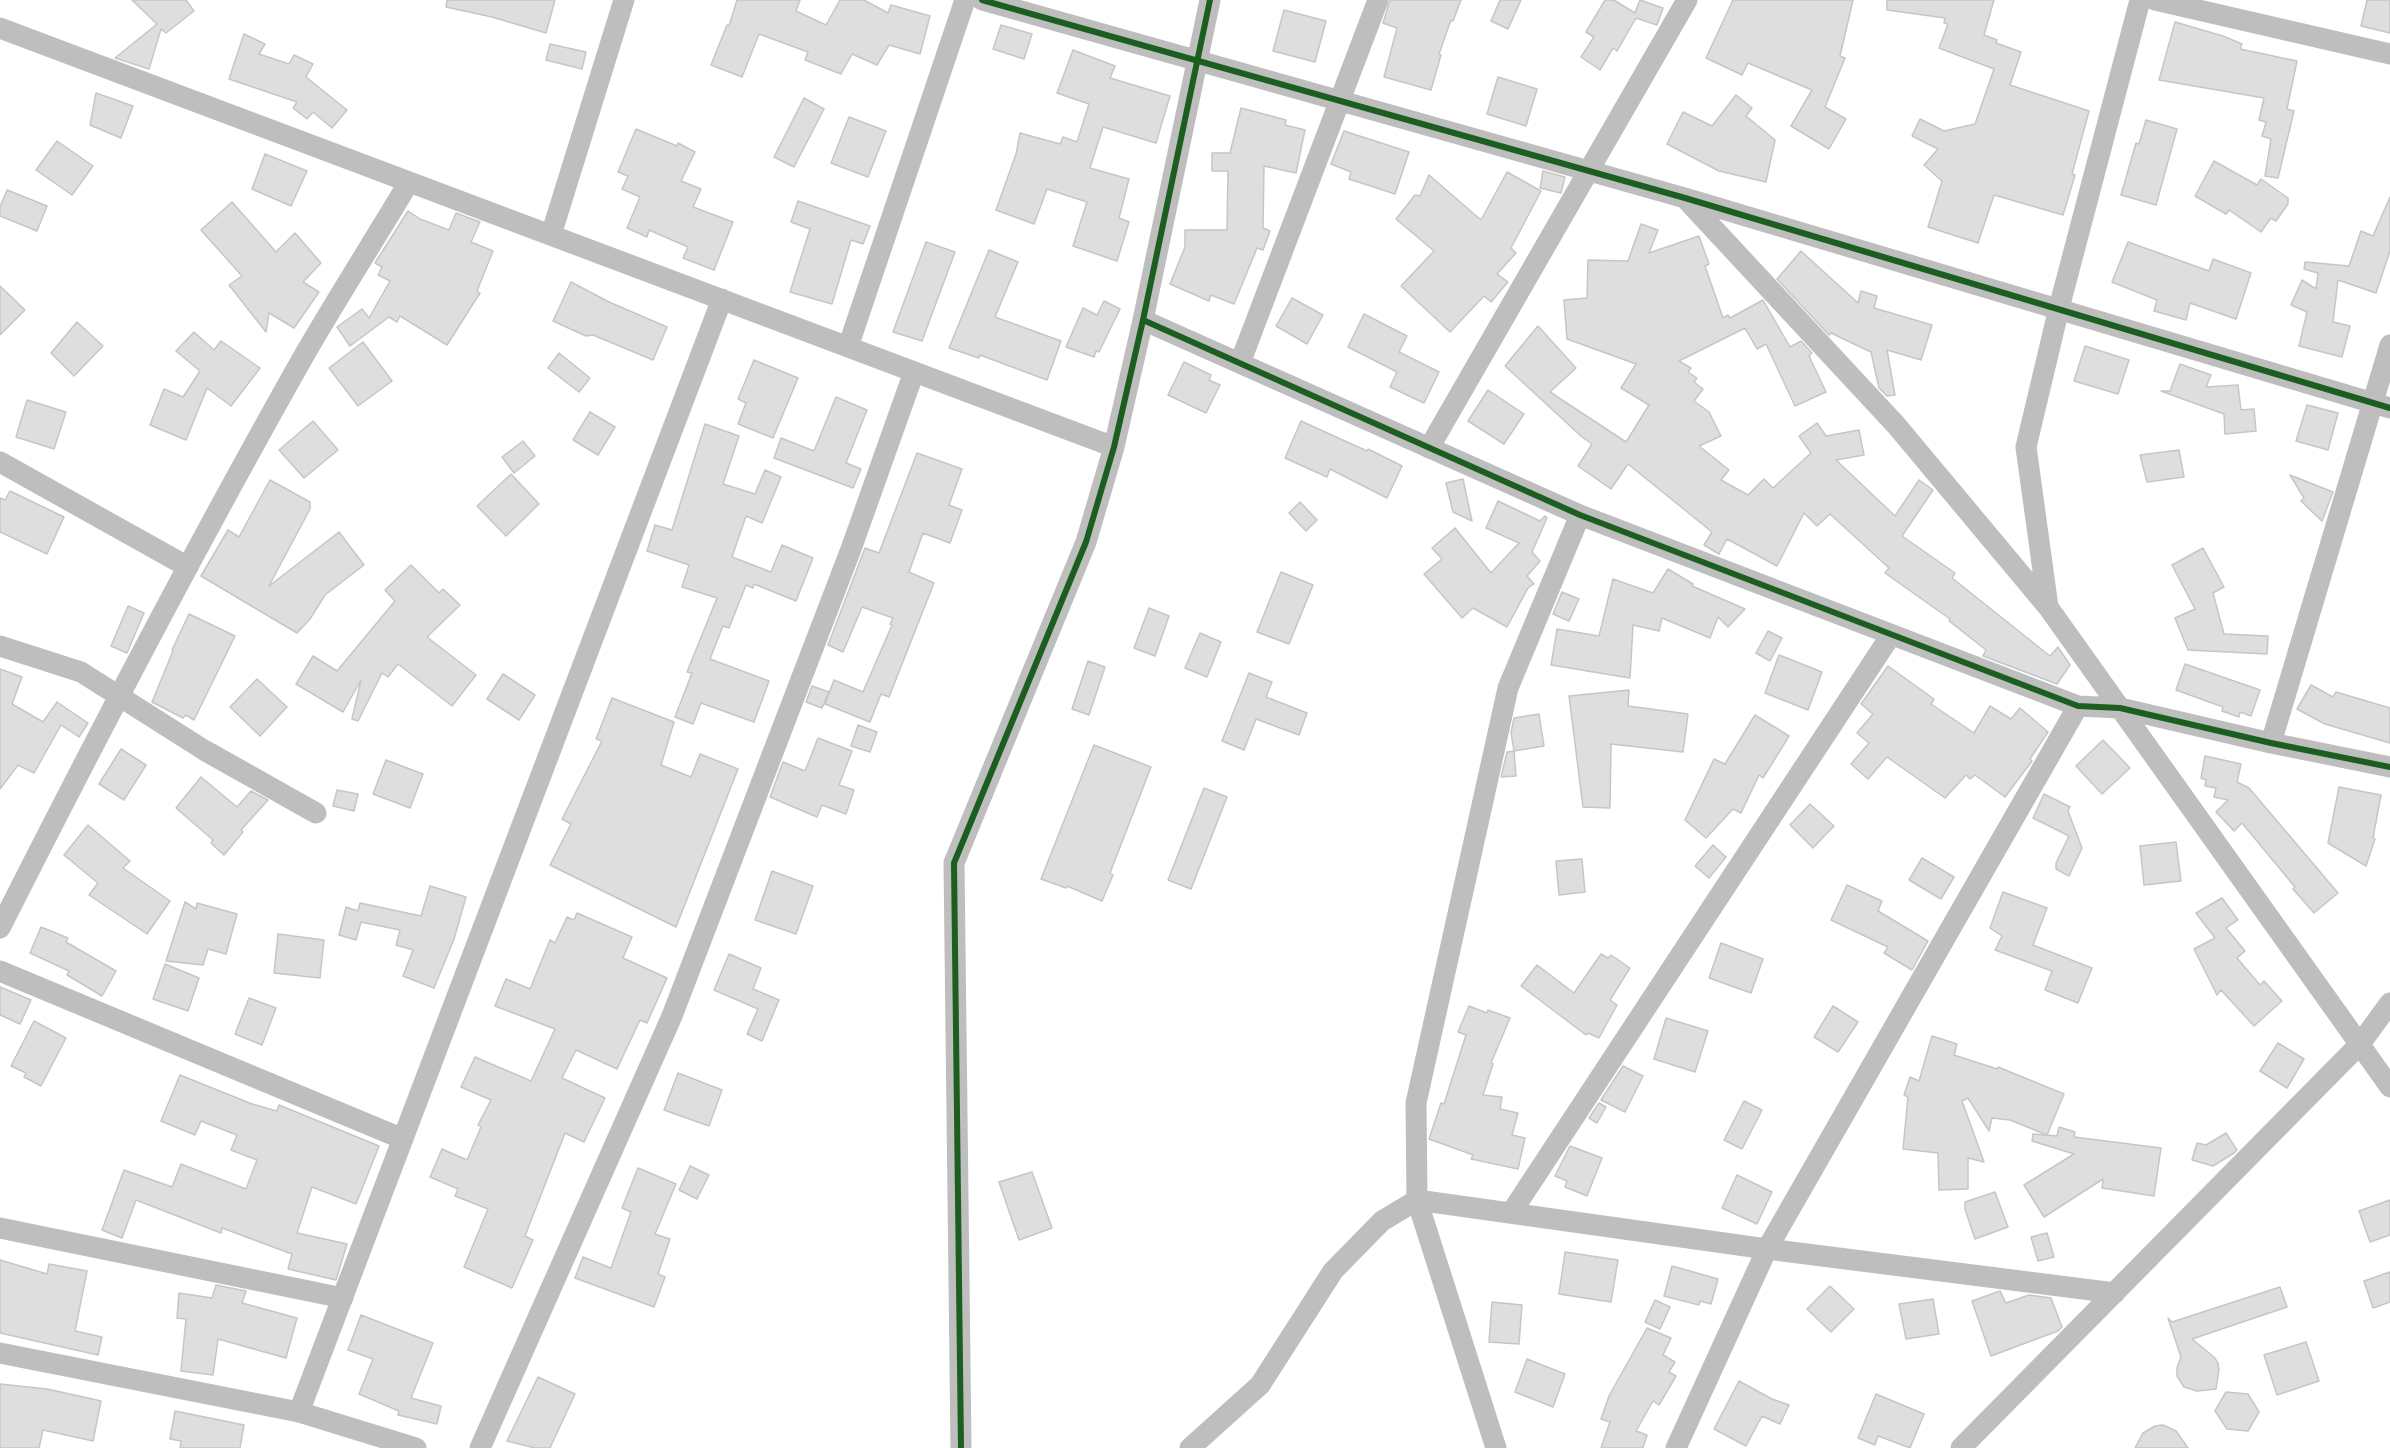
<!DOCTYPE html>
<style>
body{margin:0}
canvas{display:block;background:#fff}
</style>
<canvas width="2390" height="1448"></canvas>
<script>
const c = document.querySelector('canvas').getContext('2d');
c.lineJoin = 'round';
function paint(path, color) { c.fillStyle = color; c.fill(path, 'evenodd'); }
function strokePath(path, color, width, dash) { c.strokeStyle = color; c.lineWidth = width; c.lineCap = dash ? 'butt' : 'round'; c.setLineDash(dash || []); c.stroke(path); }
const building = new Path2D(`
 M132,0h54l8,11 -28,22 -5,-4 -12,40 -34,-11 42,-34z
 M447,0h108l-9,33 -54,-16 -46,-10z
 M737,0h63l-4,11 30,14 14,-25h24l24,13 3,-8 39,11 -10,38 -31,-9 -12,20 -25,-11 -11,20 -36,-14 3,-8 -49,-18 -17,43 -31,-12 16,-40 2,1z
 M1390,0h71l-8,21 -2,-1 -12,34 2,1 -10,35 -47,-13 13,-49 -14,-5z
 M1500,0h21l-13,29 -17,-8z
 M1605,0h9l21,13 5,-13 23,8 -6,17 -21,-7 -19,33 -4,-3 -13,22 -19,-13 13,-20 -8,-5z
 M1733,0h120l-13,56 5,2 -20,49 21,12 -17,30 -38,-23 21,-36 -64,-27 -6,12 -36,-17z
 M1887,0h107l-10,35 13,5 -1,3 25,9 -11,33 79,26 -17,63 3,1 -12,40 -69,-20 -16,48 -50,-16 14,-46 -18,-16 14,-16 -26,-13 8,-17 24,12 31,-7 19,-55 -55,-21 9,-24 -4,-1 1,-5 -58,-8z
 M2367,0h23v33l-29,-7z
 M1284,10l42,11 -11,41 -42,-11z
 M2175,22l48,14 19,8 -2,5 57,12 -10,48 7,2 -16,67 -13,-2 6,-37 -9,-3 4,-14 -7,-2 5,-22 -105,-18z
 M1001,25l31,9 -8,25 -31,-10z
 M244,34l21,10 -6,10 30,10 5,-9 19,9 -7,13 41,33 -15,18 -19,-16 -6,7 -14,-11 4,-6 -68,-23z
 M550,44l36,8 -4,17 -36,-9z
 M1073,50l42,16 -5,12 60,18 -14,47 -53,-16 -13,41 39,11 -10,39 10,4 -12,39 -44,-15 14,-44 -40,-13 -13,35 -38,-14 20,-56 4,-21 40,11 3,-7 14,5 12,-38 -32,-11z
 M1498,77l39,12 -11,37 -39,-12z
 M96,93l37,13 -12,32 -31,-13z
 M1736,95l16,13 -6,8 29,24 -9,42 -47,-11 -52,-27 16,-32 29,14z
 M804,98l20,11 -30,58 -20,-10z
 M1241,108l45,12 -1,5 20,5 -9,43 -32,-7 -1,62 7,3 -7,19 -6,-2 -23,56 -23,-9 -2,6 -39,-17 15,-37v-17h42l1,-59h-16v-18h18z
 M849,117l37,14 -18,46 -37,-14z
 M2146,120l31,9 -21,76 -35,-10 15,-52 3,1z
 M636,129l41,17 1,-3 17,9 -14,29 20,8 -8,18 40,15 -19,48 -31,-12 5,-11 -39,-17 -2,7 -20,-9 13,-31 -18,-8 6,-13 -10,-4z
 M1344,131l65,21 -14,42 -46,-15 2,-7 -20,-8z
 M57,141l36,25 -21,29 -36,-25z
 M265,154l42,17 -16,35 -39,-17z
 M2214,161l43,24 4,-6 27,19v6l-12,17 -5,-3 -10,14 -32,-22 -3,4 -31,-18z
 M1543,171l22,6 -4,16 -21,-5z
 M1507,172l34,19 -30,57 5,5 -19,21 11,8 -17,20 -7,-6 -34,36 -49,-46 33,-35 -38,-32 19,-24 5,1 9,-21 52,45z
 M7,190l40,16 -10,25 -37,-15v-9z
 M2390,197v54l-14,42 -38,-13 -5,42 17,4 -8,31 -43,-11 8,-34 -16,-7 11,-25 14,9 2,-16 -14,-4 1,-7 44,4 12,-35 12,5z
 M798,201l72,25 -7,18 -12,-4 -19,64 -42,-12 20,-63 -19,-7z
 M232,202l44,50 19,-19 26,30 -18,19 16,10 -25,36 -25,-15 -3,19 -37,-47 13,-9 -41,-46z
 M408,211l12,8 29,11 7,-17 24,9 -9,20 22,9 -16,40 3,2 -33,52 -47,-29 -3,6 -8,-5 -39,29 -13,-19 25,-18 7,9 21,-37 -12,-6 4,-8 -7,-4z
 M1641,224l17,6 -9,23 50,-17 10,28 -4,2 18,52 5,-3 2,3 33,-18 27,47 11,-6 11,12 -3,3 17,36 -31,14 -29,-62 -9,5 -12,-21 -66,33 12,7 -3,4 9,6 -3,4 9,7 -9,12 15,11 12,24 -22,10 30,24 -8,10 27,15 16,-16 9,9 38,-35 -12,-17 18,-13 9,13 33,-6 5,25 -28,5 59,56 24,-36 14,10 -31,46 53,37 -3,5 98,78 8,-9 12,18 -13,19 -74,-28 3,-6 -37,-29 1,-2 -65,-46 4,-5 -59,-54 -13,12 -13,-13 -27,53 -50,-27 -8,15 -15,-9 8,-13 -84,-68 -17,25 -33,-23 14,-22 -10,-7 -77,-71 33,-40 38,42 -26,24 76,50 23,-37 -28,-17 15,-24 -69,-25 -3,-39 23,-2 1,-38 40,1z
 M926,242l29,10 -33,89 -29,-9z
 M2128,242l81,29 4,-12 38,14 -15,46 -46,-16 -4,17 -32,-9 3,-11 -45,-18z
 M989,250l29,12 -23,55 66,24 -14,39 -67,-25 -1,3 -30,-10z
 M1801,251l57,52 3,-12 16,5 -3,12 58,17 -11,35 -34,-10 8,45 -8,1 -8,-8 -8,-36 -40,-19 -2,2 -52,-56z
 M571,282l38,20 58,25 -14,33 -60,-25 -7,1 -33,-15z
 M0,286l25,24 -25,25z
 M1292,298l31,17 -16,29 -31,-18z
 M1104,301l16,8 -21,43 -3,-1 -2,6 -28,-10 17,-39 14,7z
 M1364,314l43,22 -8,16 40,20 -15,31 -34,-16 7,-15 -49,-25z
 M77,322l26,24 -29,30 -23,-23z
 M194,332l20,18 7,-9 39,27 -29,38 -24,-18 -21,52 -36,-15 14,-36 19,8 17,-26 -24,-20z
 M363,342l29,39 -34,25 -29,-38z
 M2085,346l44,14 -11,34 -44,-13z
 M559,353l31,25 -11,14 -31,-24z
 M754,360l44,18 -25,60 -35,-14 8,-21 -8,-4z
 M1184,362l27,13 -2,5 11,5 -14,28 -38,-18z
 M2180,364l31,11 -5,12 32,-2 3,25 13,-1 2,22 -31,3 -1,-20 -63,-23h9z
 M1488,390l36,24 -20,30 -36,-23z
 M836,397l31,13 -21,53 15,6 -8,19 -79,-30 7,-20 33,13z
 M27,400l39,12 -12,37 -38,-12z
 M2307,405l31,8 -10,37 -32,-9z
 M590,412l25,15 -17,28 -25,-15z
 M313,421l25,29 -34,28 -25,-28z
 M1301,421l66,30 1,-2 34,17 -15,32 -57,-29 -3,8 -42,-19z
 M705,424l34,12 -16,48 32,10 10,-24 16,7 -19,46 -16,-7 -14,41 39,15 11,-27 31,13 -17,43 -42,-17 -1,4 -7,-3 -17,43 -6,-2 -13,33 59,22 -15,41 -53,-19 -8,21 -18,-7 17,-44 -5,-1 30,-74 -35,-11 7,-22 -42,-14 8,-26 17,5z
 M523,441l12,15 -21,17 -12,-16z
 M2179,450l5,27 -37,5 -7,-27z
 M917,453l45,16 -13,36 13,5 -12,33 -27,-10 -14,39 25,11 -45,114 -8,-3 -11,28 -45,-18 9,-24 29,12 29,-67 -2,-1 3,-6 -31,-11 -19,45 -15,-7 37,-97 14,5z
 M511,474l28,30 -33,32 -29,-30z
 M2290,475l43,17 -11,29 -21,-20 3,-3z
 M1463,479l9,42 -19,-9 -7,-29z
 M270,480l40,22v7l-41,77 70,-54 25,33 -39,30 -15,24 -13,14 -96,-57 27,-46 11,7z
 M10,491l54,26 -17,37 -47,-22v-34l5,2z
 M1498,501l42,20 5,-5 2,2 -15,34 8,9 -13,15 7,8 -6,4 -21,39 -34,-19 -11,10 -38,-44 18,-15 -10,-11 23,-20 36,45 28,-30 -33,-15z
 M1300,502l17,18 -11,11 -17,-18z
 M2203,548l21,39 -11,6 11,41 44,2 -1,18 -79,-4 -13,-32 20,-9 -23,-44z
 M411,565l28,28 4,-4 17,16 -33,32 49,38 -24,31 -54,-42 -10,13 -6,-4 -24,48 -6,-2 9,-39 -18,32 -47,-28 17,-28 24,15 58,-70 -10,-11z
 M1668,569l25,15 -1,2 53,23 -17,18 -10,-10 -8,21 -48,-20 -3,13 -26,-6 -3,53 -79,-13 6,-36 42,7 14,-57 40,14z
 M1281,572l32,13 -24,59 -32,-12z
 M1562,592l17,7 -10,22 -16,-7z
 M128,606l16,7 -17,40 -16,-7z
 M1149,608l20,8 -14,40 -21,-8z
 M189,614l46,22 -41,84 -8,-5 -3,3 -31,-16 21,-51 -1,-1z
 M1768,631l14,7 -12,23 -14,-8z
 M1200,633l21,9 -14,35 -22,-9z
 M1779,655l43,17 -14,38 -43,-17z
 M1088,661l17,6 -16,48 -17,-6z
 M2185,664l75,26 -9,26 -11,-4 -1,5 -17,-6 1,-4 -47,-17z
 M1888,666l46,33 -3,5 43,29 16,-27 21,13 9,-11 28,24 -18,27 2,2 -27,36 -30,-22 -5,4 -4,-4 -21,23 -58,-41 -19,22 -17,-15 18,-21 -12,-10 16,-19 -12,-10z
 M0,669l22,8 -10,27 31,18 14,-20 31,21 -9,14 -18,-12 -27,48 -16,-8 -18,24z
 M1249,673l23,9 -6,15 41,16 -8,22 -43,-16 -12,31 -22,-9z
 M503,674l32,21 -16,25 -32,-21z
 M257,679l30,28 -27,29 -30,-29z
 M2311,685l22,12 3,-5 54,16v35l-65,-19 -28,-15z
 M812,686l17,6 -7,16 -16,-6z
 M1629,690l-1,16 60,8 -5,38 -72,-8 -1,64 -27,-1 -14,-111z
 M612,698l62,24 -13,43 30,12 9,-23 38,15 -62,158 -126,-62 21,-41 -9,-5 40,-78 -6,-2z
 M1539,714l5,32 -30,5 -3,-18 3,-15z
 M1755,715l34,21 -26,42 -4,-3 -18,38 -8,-4 -27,29 -21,-18 29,-61 11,5z
 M858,725l19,7 -7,20 -19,-6z
 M818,738l34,13 -13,34 15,5 -8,24 -24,-9 -5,12 -47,-20 13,-35 22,9z
 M2103,740l27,28 -28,26 -26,-28z
 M1094,745l57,22 -41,106 3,2 -11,26 -35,-15 -1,2 -25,-9z
 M121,749l25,16 -22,35 -25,-16z
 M1514,751l2,25 -15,1 6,-25z
 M2205,756l36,8 -4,18 12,6 89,105 -24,20 -21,-24 2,-2 -53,-64 -8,8 -18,-19 12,-12 -14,-3 2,-9 -11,-2 1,-6 -5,-2z
 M386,760l37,14 -13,34 -37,-14z
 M201,777l36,30 14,-16 17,9 -27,30 2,2 -19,23 -13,-12 2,-3 -37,-32z
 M2339,787l42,8 -8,43 2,1 -9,27 -38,-23z
 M1204,788l23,9 -36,92 -23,-9z
 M337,790l21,4 -4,17 -21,-5z
 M2044,794l26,13 -2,4 14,37 -13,28 -13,-7v-6l13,-27 -36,-18z
 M1810,804l24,22 -21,22 -23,-23z
 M88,825l42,36 -7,7 47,33 -23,33 -58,-39 9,-12 -34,-28z
 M2176,842l5,39 -37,4 -4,-39z
 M1713,845l13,12 -17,21 -14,-12z
 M1922,858l32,19 -13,22 -32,-19z
 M1582,859l3,33 -26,3 -3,-34z
 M772,871l41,15 -17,48 -41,-14z
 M1847,885l35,16 -4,10 50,30 -16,29 -28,-17 4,-6 -57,-27z
 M430,886l36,11 -12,42 -20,49 -31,-12 10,-26 -17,-5 4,-15 -39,-8 -5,18 -17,-5 7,-28 12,4 2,-8 61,13z
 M2003,892l44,16 -14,37 59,23 -14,35 -33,-13 7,-19 -57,-21 7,-14 -12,-8z
 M2222,898l16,22 -12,8 19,23 -8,7 23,27 4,-4 18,20 -28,25 -33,-36 -4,5 -23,-46 21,-11 -19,-25z
 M185,902l11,7 1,-6 40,11 -11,40 -18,-5 -5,16 -37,-4z
 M577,913l55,24 -9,21 44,20 -20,45 -7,-3 -23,49 -41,-19 -14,28 43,20 -21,44 -19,-9 -40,103 8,4 -21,48 -48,-21 24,-58 -33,-13 3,-7 -28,-12 12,-28 25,11 14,-33 -3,-2 13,-25 -30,-13 14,-30 56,24 24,-52 -60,-23 11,-27 24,10 20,-49 5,3 12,-26 7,3z
 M41,927l27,11 -2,4 50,29 -14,25 -35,-21 2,-4 -39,-18z
 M278,934l46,6 -4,38 -46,-5z
 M1721,943l42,16 -12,34 -42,-15z
 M729,954l32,14 -8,21 26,11 -17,41 -15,-7 11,-25 -44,-19z
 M1601,954l7,4 3,-3 19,13 -20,32 7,5 -18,33 -11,-5 -2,2 -65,-49 16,-21 37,28z
 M165,964l34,14 -11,33 -35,-12z
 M0,987l31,13 -11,24 -20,-9z
 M249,998l27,10 -14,37 -27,-11z
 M1469,1006l18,7 1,-3 22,8 -19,45 2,1 -10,31 19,2 -2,12 18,4 -6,22 13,3 -7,31 -47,-10 2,-4 -44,-16 12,-36 3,1 22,-69 -8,-3z
 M1833,1006l25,16 -20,30 -24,-15z
 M1666,1018l42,13 -13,41 -41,-13z
 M34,1021l32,17 -25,48 -17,-9 2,-4 -15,-7z
 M1932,1036l25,8 -3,11 43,14 1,-2 66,27 -17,41 -37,-15 -18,-2 -3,13 -21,-33 -6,3 22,61 -16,-4v31l-29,1 -1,-37 -35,-4 5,-52 -4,-2 6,-18 9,4z
 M2278,1043l26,16 -17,29 -27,-17z
 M1623,1066l20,10 -18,36 -24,-12z
 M678,1073l44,17 -13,36 -45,-16z
 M180,1075l72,29 25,7 2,-6 100,41 -23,58 -44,-17 -15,46 50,11 -11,36 -48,-11 4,-15 -70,-26 -1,5 -85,-33 -14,38 -20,-8 22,-60 48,17 9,-23 65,25 11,-29 -26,-10 6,-15 -36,-14 -6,14 -34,-14z
 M1744,1101l18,9 -20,39 -18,-9z
 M1599,1103l7,4 -9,16 -8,-5z
 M2059,1127l16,5 -1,5 87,11 -7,48 -52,-8 1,-9 -59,38 -20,-32 50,-31 -42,-13 1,-7 24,2z
 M2226,1133l11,17 -3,3 -21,13 -21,-6 5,-17 9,2z
 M1570,1146l32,12 -15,38 -22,-9 2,-6 -12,-5z
 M690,1166l19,9 -12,24 -18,-9z
 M638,1168l38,16 -21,50 15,5 -12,35 7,3 -11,30 -79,-29 8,-21 28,11 20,-56 -9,-4z
 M1032,1172l20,56 -33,12 -20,-58z
 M1737,1175l35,17 -15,32 -35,-16z
 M1995,1192l13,35 -33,12 -10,-30v-7z
 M2390,1200v35l-20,7 -11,-31z
 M2047,1233l7,24 -16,4 -7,-24z
 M1565,1252l53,8 -7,42 -52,-8z
 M0,1260l47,14 2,-10 38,7 -12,60 27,6 -4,18 -98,-22z
 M1672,1266l46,13 -7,25 -11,-3 -1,4 -35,-9z
 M2390,1272v30l-17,6 -9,-27z
 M216,1285l30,6 -4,12 55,15 -11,40 -68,-19 -5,36 -32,-4 5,-52 -9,-1 2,-25 33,5z
 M1830,1286l24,23 -23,23 -24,-23z
 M2280,1287l7,20 -95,32 22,18 4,6 1,7 -3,19 -19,2 -13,-4 -7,-11v-8l4,-11 -13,-39 4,4z
 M2000,1291l6,12 23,-8 22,3 11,29 -4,4 -67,25 -19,-55z
 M1933,1299l6,35 -33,5 -7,-35z
 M1655,1300l15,7 -10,22 -15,-7z
 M1492,1302l30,3 -3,39 -30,-2z
 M361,1315l72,28 -22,55 30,8 -4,18 -39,-9 1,-4 -40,-17 14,-35 -25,-9z
 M1647,1328l24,10 -8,17 12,7 -6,10 7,4 -17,29 -6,-4 -17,30 11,4 -4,13h-42l9,-26 -9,-3 8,-23z
 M2306,1342l13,39 -42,14 -13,-40z
 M1527,1359l38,15 -12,33 -38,-15z
 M538,1377l37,17 -25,54h-15l-28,-7z
 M1739,1381l33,18 17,6 -9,19 -18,-8 -16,30 -32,-17z
 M0,1384l47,5 54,12 -8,40 -50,-11 -4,18h-39z
 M2226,1392l22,2 11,18 -11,19 -21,-2 -12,-18z
 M1876,1394l48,20 -14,34 -32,-12 -3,9 -17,-7z
 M175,1411l69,14 -4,23h-60l1,-7 -11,-2z
 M2163,1425l13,6 12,17h-53l8,-15 12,-7z`);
const minor = new Path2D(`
 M982,0l703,198 705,210
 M2155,0l235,54
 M0,28l1114,419
 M1685,198l211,227 152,182 342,480
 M551,235l73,-235
 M1143,320l437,195 498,191 42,2 151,35 119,24
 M848,347l117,-347
 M1240,363l138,-363
 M1429,448l258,-448
 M0,462l188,105
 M2048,607l-22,-160 33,-139 81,-308
 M0,646l81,26 123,78 112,63
 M2271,743l119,-398
 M0,928c98,-194 199,-387 306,-576 33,-57 69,-113 103,-170
 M0,971l403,168
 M1511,1213l380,-578
 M0,1228l343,70
 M0,1353l299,59 117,36
 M299,1412l423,-1113
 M480,1448l192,-432 179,-467 63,-177
 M961,1448l-7,-585 132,-321 28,-95 29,-127 67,-320
 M1190,1448l70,-63 73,-114 49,-50 35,-21 350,49 348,44
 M1496,1448l-79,-248 -1,-97 92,-415 72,-173
 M1676,1448l91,-199 311,-543
 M1961,1448l399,-404 30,-41`);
const cycleway = new Path2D(`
 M982,0l703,198 705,210
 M1143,320l437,195 498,191 42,2 151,35 119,24
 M961,1448l-7,-585 132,-321 28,-95 29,-127 67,-320`);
paint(building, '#dedede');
strokePath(building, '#c6c6c6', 1.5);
strokePath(minor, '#bebebe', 21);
strokePath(cycleway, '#1b5e20', 6);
</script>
